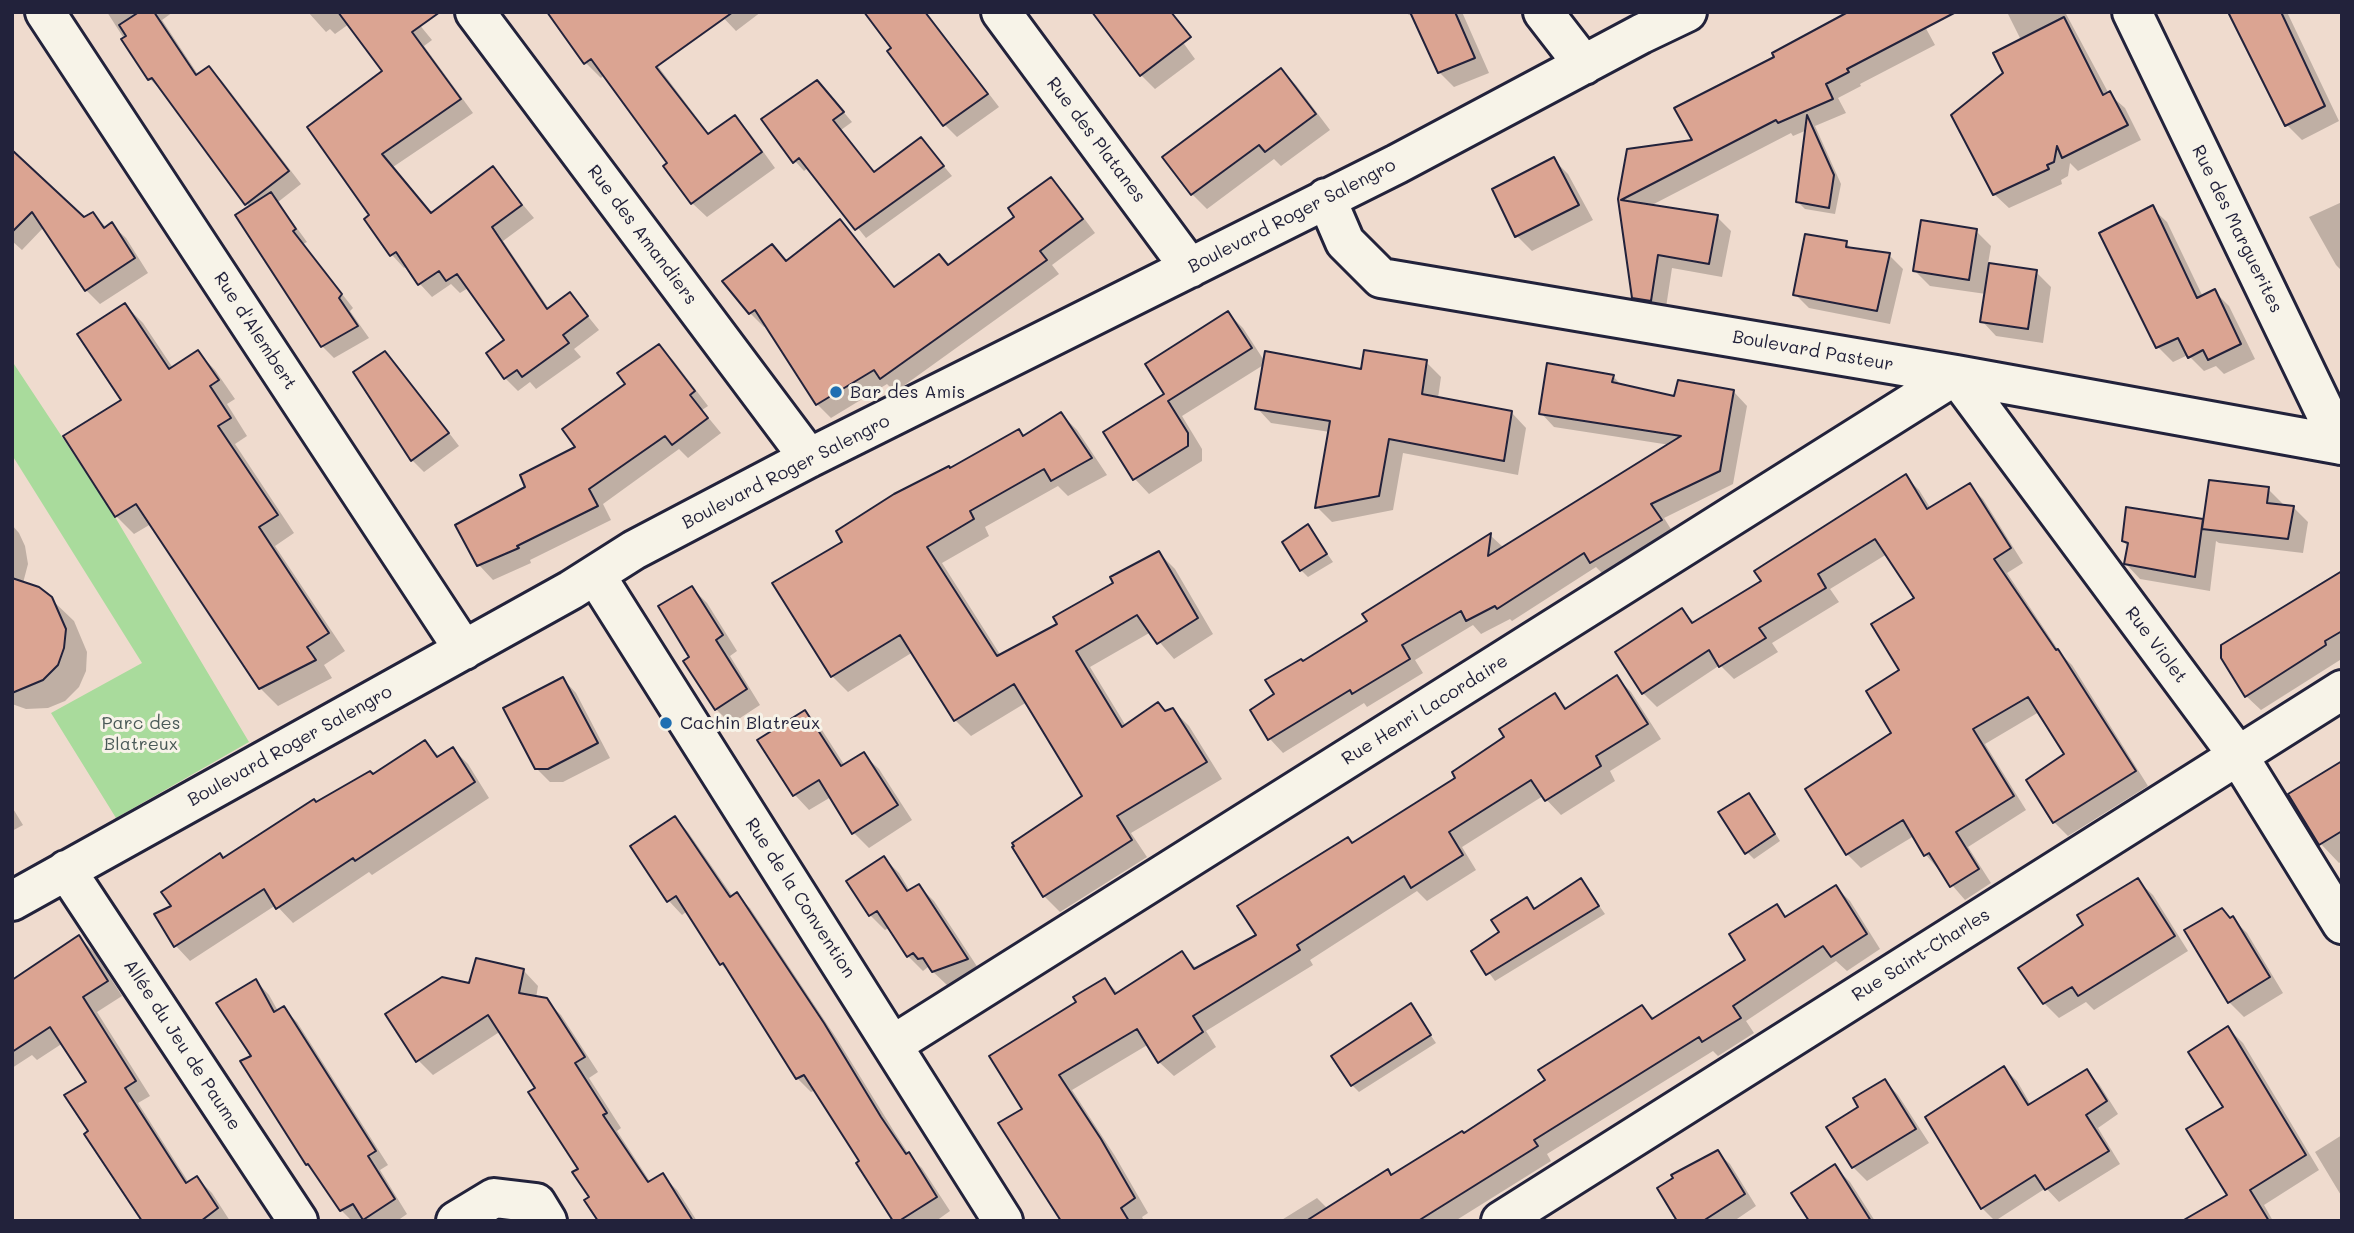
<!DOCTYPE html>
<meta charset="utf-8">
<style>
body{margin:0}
#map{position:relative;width:2354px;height:1233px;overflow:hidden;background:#efdbce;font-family:Mali,sans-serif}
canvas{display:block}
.frame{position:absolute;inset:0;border:14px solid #22223b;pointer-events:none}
</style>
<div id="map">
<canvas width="2354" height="1233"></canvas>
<div class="frame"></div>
</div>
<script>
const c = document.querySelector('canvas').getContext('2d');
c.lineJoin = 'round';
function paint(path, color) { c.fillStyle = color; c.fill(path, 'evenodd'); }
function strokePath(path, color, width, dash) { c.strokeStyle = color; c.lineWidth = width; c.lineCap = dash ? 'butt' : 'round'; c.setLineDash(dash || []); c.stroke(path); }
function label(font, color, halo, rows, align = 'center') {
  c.font = font + ' Mali,sans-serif'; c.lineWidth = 6; c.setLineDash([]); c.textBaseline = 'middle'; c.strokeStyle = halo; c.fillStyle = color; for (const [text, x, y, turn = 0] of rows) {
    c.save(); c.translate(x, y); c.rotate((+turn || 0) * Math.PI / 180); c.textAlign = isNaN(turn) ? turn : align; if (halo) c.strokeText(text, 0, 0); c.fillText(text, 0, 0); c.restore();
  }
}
const green = new Path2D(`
 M12,361l103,156 134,225 -133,76 -65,-105 91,-50 -130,-208z`);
const shadow = new Path2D(`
 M107,12h66l-11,8 37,56 10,-8 13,13 79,103 -23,18 29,40 -4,2 50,64 -3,3 19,27 -35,20 -12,-12 -72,-139 -87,-115 -13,-13z
 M308,12h101l23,28 -8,6 49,67 -80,54 39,47 61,-45 41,49 -31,23 46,68 21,-15 29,36 -25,19 7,8 -45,32 -6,-7 -12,9 -13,-13 1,-38 -38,-52 -8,5 -9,-9 -19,13 -12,-13 -13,-18 -3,2 -12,-13 -25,-36 5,-3 13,-145 -36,-47 -14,10 -5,-5 -4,3z
 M617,12l93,123 25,-18 14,15 26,36 -68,49 -15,-14 -22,-40 -66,-88 -3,3 -15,-15 -30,-42z
 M718,12h43l-25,19z
 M866,12h60l73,95 -42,30 -12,-12 -56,-73 5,-4z
 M1161,12l34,47 -40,30 -14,-14z
 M1406,12h56l27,61 -35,14 -15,-15 -27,-59 -3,2z
 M1917,12l18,33 -75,39 1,2 -23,12 8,15 -31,13 26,58 -6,30 -30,-5 -7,-7 9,-72 -14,6 -2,-3 -141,73 67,11 14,14 -9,46 -50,-9 -7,46 -17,-2 -14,-15 -14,-98 74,-57z
 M2007,12h58l44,82 16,14 16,32 -63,31 -8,-8 -2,13 -7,4 1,4 -53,24 -15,-14 11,-120 16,-34z
 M2230,12h57l52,109 -37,19 -15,-15z
 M1281,70l15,15 34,45 -49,36 -7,-7 -67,50 -15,-15 -28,-37z
 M826,91l26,31 -11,8 34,44 46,-35 31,37 -86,62 -57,-71 -5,4 -9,-10z
 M12,153l72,66 9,-5 14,14 5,-3 14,13 22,35 -48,31 -14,-14 -42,-63 -22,23 -10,-9z
 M1553,159l15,15 25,46 -61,31 -15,-15 -22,-47z
 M1051,179l14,14 30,40 -43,32 7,9 -164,118 -8,-8 -56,34 -14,-14 -50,-79 -3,2 -14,-14 22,-67 15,16 53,-40 55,66 54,-21 67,-50z
 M2342,202v69l-6,-6 -27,-48z
 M2152,208l15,14 36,75 11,-6 15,15 26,53 -31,15 -8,-8 -12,5 -16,-16 -15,7 -15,-15 -56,-113z
 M1976,231l15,15 -3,18 48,8 15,15 -8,56 -47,-7 -14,-15 4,-27 -56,-8 -15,-15z
 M1846,243l7,7 36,5 14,14 -13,55 -81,-16 -14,-14z
 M125,305l18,18 30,45 25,-16 17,18 20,29 -8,5 20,32 -12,8 59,89 -19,13 70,105 -21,14 8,13 -54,28 -18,-18 -109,-164 -17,10 -18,-18 8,-116z
 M1228,313l15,15 22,34 97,9 64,-9 15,15 -3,21 74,15 14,15 -8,47 -115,-22 -10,57 -61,12 -15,-15 13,-75 -59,-9 -14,-15 8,-44 -83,52 20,33v12l-53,33 -14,-15 -30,-46 61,-38z
 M658,346l15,14 35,46 -6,4 19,23 -33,25 -9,-9 -76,55 8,16 -81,40 1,3 -38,17 -14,-15 -22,-39 70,-38 50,-40z
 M385,353l12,12 62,81 -35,26 -12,-12z
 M1613,376l9,10 54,12 58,-6 13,14 -14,78 -69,34 10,16 -69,42 -9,-9 -84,54 -2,-2 -29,15 -8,-9 -58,35 8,13 -56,34 -3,-4 -81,50 -13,-14 -18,-29 25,-15 26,-32 66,-41 -4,-8 126,-78 13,12 166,-103 -116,-18 -13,-14z
 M1061,414l16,16 30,45 -39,21 -10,-10 -73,41 4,9 -47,27 59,93 58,-32 100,-71 16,16 38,65 -39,25 -23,-27 -61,35 36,59 47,-16 16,16 33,53 -91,54 16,24 -87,55 -16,-16 41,-100 -58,-94 -56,34 -16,-16 -42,-68 -65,40 -16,-16 12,-134 107,-72 68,-38 5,5z
 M1905,476l14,14 12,19 38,-24 14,14 40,64 -16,10 54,81 11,11 76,121 -80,50 -14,-14 13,-67 -28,-43 -54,32 41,66 -58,37 23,36 -26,17 -39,-45 -12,-19 -53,32 -14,-14 47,-120 7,-63 15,-72 -29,-45 -57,35 9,13 -67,41 6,9 -44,27 -14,-14 -63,42 -14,-14 -25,-40 64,-42 13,12 68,-42z
 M2268,489l15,15v2l10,1 15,15 -5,31 -84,-10 -3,-2 -6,50 -70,-12 -14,-15 3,-17 -6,-6 79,-21 3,2z
 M12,525l7,8 6,13 3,18 -5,19 28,16 23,22 13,31 -1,19 -7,16 -14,14 -17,7 -22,1 -14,-5z
 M1308,526l25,36 -25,15 -7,-7z
 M2342,570l-2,90 -79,50 -15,-14 57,-99 -2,-2z
 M692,588l15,15 30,48 -7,5 30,49 -29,19 -15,-15 -24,-52z
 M1617,678l14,14 30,47 -51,32 5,10 -54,34 -18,-19 -81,51 14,23 -49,31 -10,-10 -107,69 3,5 -107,66 10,16 -42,29 -15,-14 -10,-18 -77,46 43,66 33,57 -6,4 2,4h-81l-38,-112 54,-107 26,-22 14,14 63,-41 15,16 61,-34 95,-91 104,-66 97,-83 14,14z
 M563,679l13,14 34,65 -47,24h-13l-14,-14z
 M805,712l15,15 25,39 19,-11 15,14 33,51 -43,28 -15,-15 -23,-36 -22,13 -14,-15z
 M425,742l15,15 13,-8 15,15 21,34 -117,77 -3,-3 -76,51 -17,-18 -86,56 -14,-15 -19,-31 16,-8 51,-48 93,-55 56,-28z
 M2342,764v97l-3,2 -18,-19 -31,-50z
 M1749,795l7,7 24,39 -26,18 -7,-7z
 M12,807l11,18 -11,6z
 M675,818l13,14 45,65 4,-2 13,13 87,131 58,94 15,23 12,12 28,43 -14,10h-41l-33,-59 -46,-72 -5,2 -14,-14 -64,-102 -12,-12 -34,-53 -5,4 -13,-14 -36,-55z
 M884,858l15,15 11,18 9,-5 15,15 48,73 -34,12 -20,-19 -5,4 -15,-15 -18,-29 -5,3 -15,-15z
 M1581,880l24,34 -110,67 -22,-30 28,-18 26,-34 9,11z
 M2138,881l15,14 35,56 -94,59 -8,-8 -27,16 -15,-15 41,-78z
 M1836,887l14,14 30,48 -33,22 -11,-10 -90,60 8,12 -36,23 -5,-5 -166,103 4,7 -96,60h-175l37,-23 11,11 59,-38 5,5 72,-41 83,-54 95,-74 13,12 92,-59 29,-54 12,12z
 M2232,918l15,15 36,60 -39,24 -15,-15z
 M79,937l15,15 28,44 -25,16 53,84 -12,7 51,80 8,-5 15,15 18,28h-82l-57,-89 -3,-50 -25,-39 -26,17 -5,-5 -20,13v-86z
 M524,971l14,15 -2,12 10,2 15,15 37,57 -9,6 32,50 -4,3 34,52 11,-8 15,15 20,31h-86l-31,-52 -42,-81 -37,-57 -68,44 -15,-15 52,-75z
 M256,981l13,14 9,16 5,-3 14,14 91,143 -8,5 27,44 -10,7 -33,-2 -12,2 -11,-11 -25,-38 -8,-8 -54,-108z
 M1410,1005l26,38 -77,49 -7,-7z
 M2228,1028l15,15 76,127 -55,35 9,16h-88l44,-26 -3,-87z
 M2004,1068l13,13 14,24 55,-34 13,13 19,30 -20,14 22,36 -61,38 -13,-14 -51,33 -13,-13z
 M1885,1081l13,14 31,48 -62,38 -14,-14 8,-59z
 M2342,1135v62l-27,-45z
 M1717,1152l13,12 26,42 -22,15h-55z
 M1835,1167l15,15 25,39h-64z`);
const building = new Path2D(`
 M139,12h15l42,63 13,-9 80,105 -44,34 -93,-127 -4,2 -27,-41 5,-3 -7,-11z
 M338,12h102l-28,20 49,67 -79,55 49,59 62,-47 29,39 -30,22 55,82 23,-17 18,24 -25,19 6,8 -47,34 -5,-7 -13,9 -18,-26 18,-13 -47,-66 -11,7 -7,-10 -21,14 -22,-33 -6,4 -26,-37 5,-4 -62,-88 75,-56z
 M547,12h186l-77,55 52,67 27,-19 27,37 -71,52 -28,-38 4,-3 -76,-104 -7,5z
 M864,12h61l63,82 -45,32 -56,-75 4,-3z
 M1092,12h79l20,25 -51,39z
 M1410,12h45l20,46 -37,15z
 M1848,12h108l-109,57 2,3 -23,12 7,15 -55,24 -2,-3 -155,80 97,15 -9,49 -51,-9 -7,46 -19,-3 -14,-99 9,-50 65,-9 -18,-32 100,-51 -2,-4z
 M2228,12h53l44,94 -40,20z
 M2064,17l39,78 7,-4 18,34 -66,33 -5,-12 -3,16 -7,3 2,4 -56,26 -42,-80 52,-42 -10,-20z
 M1281,68l35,46 -51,38 -6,-7 -68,50 -29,-38z
 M817,80l27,32 -11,8 41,52 47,-35 23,29 -89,64 -56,-72 -6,5 -32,-44z
 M1807,115l27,60 -5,33 -33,-6z
 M12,150l72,67 9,-5 11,16 8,-6 23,36 -50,33 -53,-79 -20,20z
 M1554,157l25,48 -64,32 -23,-48z
 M1051,177l32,42 -43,32 7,9 -167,119 -6,-9 -58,35 -61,-95 -6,4 -27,-33 50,-37 14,17 54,-42 54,68 45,-33 9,11 66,-48 -6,-9z
 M271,192l25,37 -3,2 49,63 -3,4 19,28 -37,21 -86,-132z
 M2153,205l44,93 18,-9 26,55 -33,16 -5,-10 -15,8 -10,-20 -22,10 -57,-115z
 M1921,220l56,9 -8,51 -56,-9z
 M1805,234l42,7 -1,6 44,6 -13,58 -84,-16z
 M1989,263l48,7 -9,59 -48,-7z
 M125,303l44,66 29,-19 21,30 -9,6 21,32 -13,8 60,89 -19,12 70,106 -22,14 9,13 -57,29 -123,-185 -21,13 -52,-81 58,-36 -44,-66z
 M1228,311l24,37 -84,53 20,32v13l-55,34 -30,-48 61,-38 -19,-30z
 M659,344l36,47 -5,4 18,23 -36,27 -7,-9 -76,53 9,17 -81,40 2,2 -42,18 -22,-41 70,-38 -5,-12 55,-28 -13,-18 63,-45 -8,-11z
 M1364,350l63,10 -5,34 90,17 -8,50 -115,-22 -10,57 -64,12 15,-87 -75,-12 10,-58 96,18z
 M385,351l64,82 -38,28 -58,-89z
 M1547,363l67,12 -2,7 62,14 4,-16 56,10 -14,81 -69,33 11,16 -72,43 -6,-10 -87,56 -2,-3 -29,15 -5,-10 -59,34 8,14 -58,35 -2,-4 -82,50 -18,-30 24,-16 -9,-14 36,-21 2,2 64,-40 -5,-7 129,-81 -3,23 193,-120 -142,-22z
 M1061,412l31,46 -41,23 -7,-12 -74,42 4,8 -47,28 70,109 60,-32 -4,-7 60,-34 -3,-6 49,-26 39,67 -41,26 -20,-29 -61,36 46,76 36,-25 7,9 8,-3 34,54 -90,54 15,24 -89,57 -31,-50 2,-1 -2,-3 70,-47 -68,-112 -60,37 -54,-86 -69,42 -59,-94 70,-41 -6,-11 58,-37 55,-28 1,2 69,-39 4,7z
 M1906,474l21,35 43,-26 41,65 -17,11 62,91 2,-1 78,122 -83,52 -27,-43 38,-26 -36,-57 -55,32 41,67 -58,36 23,37 -29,18 -21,-34 -5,3 -21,-36 -57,35 -41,-66 86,-56 -25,-42 33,-21 -28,-46 43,-26 -39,-59 -57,35 8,14 -67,40 7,10 -47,29 -10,-17 -67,44 -27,-42 67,-44 10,15 69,-42 -7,-10z
 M2209,480l60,7 -2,16 27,3 -6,33 -86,-10z
 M2126,507l77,12 -8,58 -71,-13 4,-21 -6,-2z
 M1308,524l19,30 -27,17 -18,-29z
 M2342,571v60l-17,10 1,4 -81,52 -24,-39v-13z
 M12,578l27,9 13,10 14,32 -2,19 -6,17 -15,15 -31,13z
 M692,586l31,49 -7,5 31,49 -32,21 -32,-49 6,-4 -31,-51z
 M1617,675l31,49 -52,32 5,10 -56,35 -14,-21 -82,52 14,23 -52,33 -7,-12 -107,69 3,5 -107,66 10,16 -45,31 -21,-34 -78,46 42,64 34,59 -14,10 8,13h-68l-63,-98 24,-14 -33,-53 87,-54 -3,-5 32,-19 10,16 67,-43 12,18 62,-34 -19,-29 111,-69 4,6 103,-65 -3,-6 52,-35 -5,-8 56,-36 10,16z
 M563,677l35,66 -50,26h-13l-32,-61z
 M805,710l36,56 23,-14 34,53 -46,29 -33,-54 -26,16 -36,-56z
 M425,740l12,17 16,-10 22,35 -120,79 -2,-3 -77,51 -12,-20 -90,58 -20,-33 17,-8 -10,-14 59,-39 3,5 91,-59 2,3 54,-31 3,3z
 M2342,761v70l-23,14 -31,-51z
 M1749,793l26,41 -30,20 -27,-42z
 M675,816l55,81 7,-5 87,131 57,94 25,37 3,-2 28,45 -38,24h-6l-37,-58 3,-2 -55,-86 -8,4 -73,-116 -3,2 -44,-69 -9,6 -37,-56z
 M884,856l23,35 12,-7 49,75 -36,13 -9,-14 -5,1 -5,-6 -6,4 -30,-46 -8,5 -23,-35z
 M1581,878l18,28 -113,69 -15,-24 28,-19 -8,-12 36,-23 7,12z
 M2138,878l37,58 -97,60 -6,-9 -29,17 -25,-36 65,-43 -6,-10z
 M1836,885l31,49 -36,23 -8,-11 -90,60 8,12 -39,24 -3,-5 -165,103 4,6 -120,75h-112l82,-52 3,6 71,-44 2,2 81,-53 -7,-10 104,-65 10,14 93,-59 -16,-26 48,-30 8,13z
 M2222,908l8,10 3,-2 37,61 -42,26 -44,-73z
 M79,935l29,46 -25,16 53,84 -11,7 61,95 11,-7 21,32 -17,13h-59l-58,-87 4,-3 -24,-36 22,-13 -36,-55 -38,25v-72z
 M476,958l48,11 -5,24 28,5 38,59 -10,6 32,50 -4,2 45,67 15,-9 30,48h-95l-14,-21 5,-3 -17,-25 6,-3 -50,-77 7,-4 -47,-73 -72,47 -31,-48 57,-37 27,6z
 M256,979l18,33 10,-6 92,145 -8,5 27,43 -32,21 -10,-16 -13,7 -32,-47 -2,1 -66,-104 11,-5 -35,-53z
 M1411,1003l20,32 -80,51 -20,-30z
 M2228,1026l78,129 -56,35 19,31h-87l45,-26 -41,-66 37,-22 -35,-55z
 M2004,1066l24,39 59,-36 20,32 -21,14 23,36 -64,39 -10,-15 -54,34 -56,-92z
 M1885,1079l31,50 -64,39 -26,-41 32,-20 -5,-9z
 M1718,1150l27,44 -42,27h-26l-20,-33 16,-10 -2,-3z
 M1835,1164l36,57h-62l-18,-28z`);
const street = new Path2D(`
 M45,12l419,638
 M475,12l334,446
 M1001,12l189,256
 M1543,12l41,53
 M2132,12l209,433
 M1326,198l19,44 36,36 575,97 386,70
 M596,576l407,645
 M66,870l232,351
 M12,901l559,-311 63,-40 175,-92 588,-294 244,-130 46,-22
 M894,1044l1062,-669 281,379 105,170
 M456,1221l38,-23 42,5 11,18
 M1501,1221l841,-531`);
const markers = [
 [836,392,7,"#1f6fb2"],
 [666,723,7,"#1f6fb2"]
];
const streetNames = [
 ["Rue des Platanes",1096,140,53],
 ["Boulevard Roger Salengro",1292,216,-27],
 ["Rue des Marguerites",2237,229,64],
 ["Rue des Amandiers",642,235,53],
 ["Rue d'Alembert",255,331,57],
 ["Boulevard Pasteur",1813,351,10],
 ["Boulevard Roger Salengro",786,472,-27],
 ["Rue Violet",2156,645,53],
 ["Rue Henri Lacordaire",1425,710,-32],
 ["Boulevard Roger Salengro",290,746,-29],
 ["Rue de la Convention",800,898,57],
 ["Rue Saint-Charles",1921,955,-32],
 ["Allée du Jeu de Paume",182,1045,57]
];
const poiNames = [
 ["Bar des Amis",850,392],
 ["Cachin Blatreux",680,723]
];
const parkNames = [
 ["Parc des",141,723],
 ["Blatreux",141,744]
];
paint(green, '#a9db9c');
paint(shadow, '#0003');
paint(building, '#dba492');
strokePath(building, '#22223b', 2);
strokePath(street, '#22223b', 44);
strokePath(street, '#f7f3e8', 38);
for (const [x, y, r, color] of markers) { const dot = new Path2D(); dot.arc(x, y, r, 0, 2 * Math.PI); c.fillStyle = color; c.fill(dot); strokePath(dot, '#f7f3e8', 2.5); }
label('18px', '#22223b', '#f7f3e8', streetNames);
label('18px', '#22223b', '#f7f3e8', poiNames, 'left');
label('18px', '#4a5a58', '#f7f3e8', parkNames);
</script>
